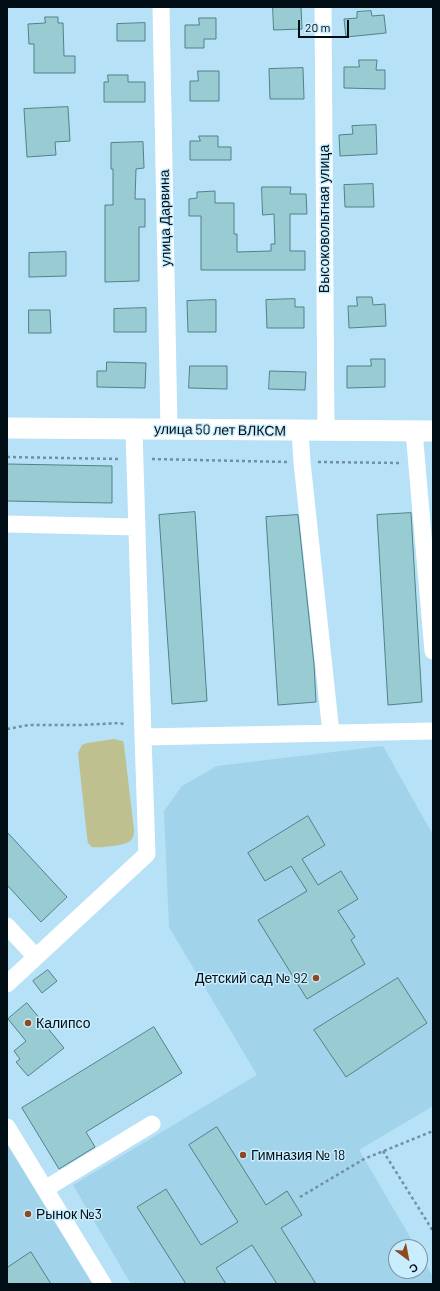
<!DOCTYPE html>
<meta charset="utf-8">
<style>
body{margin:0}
#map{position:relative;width:440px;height:1291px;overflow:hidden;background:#b6e1f6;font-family:Barlow,sans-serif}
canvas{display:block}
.frame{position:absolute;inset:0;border:8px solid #010d14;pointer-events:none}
.north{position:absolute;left:388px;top:1239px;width:40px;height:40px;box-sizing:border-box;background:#caedfe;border:1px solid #7a93a0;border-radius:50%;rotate:148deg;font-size:11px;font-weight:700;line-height:16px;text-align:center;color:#010d14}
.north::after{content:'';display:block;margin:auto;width:14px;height:18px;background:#8e4920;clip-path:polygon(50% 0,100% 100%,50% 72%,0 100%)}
.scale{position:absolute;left:298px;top:20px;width:51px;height:18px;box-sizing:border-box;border:2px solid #010d14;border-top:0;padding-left:5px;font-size:12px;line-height:14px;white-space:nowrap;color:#010d14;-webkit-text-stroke:3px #caedfe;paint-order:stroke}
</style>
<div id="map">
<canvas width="440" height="1291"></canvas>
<div class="frame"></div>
<div class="north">С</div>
<div class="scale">20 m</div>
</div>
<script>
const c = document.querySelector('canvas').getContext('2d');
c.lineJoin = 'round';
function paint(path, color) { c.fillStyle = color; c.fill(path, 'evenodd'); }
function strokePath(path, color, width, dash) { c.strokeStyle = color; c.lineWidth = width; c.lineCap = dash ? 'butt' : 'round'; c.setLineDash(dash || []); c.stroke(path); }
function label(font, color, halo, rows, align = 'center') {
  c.font = font + ' Barlow,sans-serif'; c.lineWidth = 3; c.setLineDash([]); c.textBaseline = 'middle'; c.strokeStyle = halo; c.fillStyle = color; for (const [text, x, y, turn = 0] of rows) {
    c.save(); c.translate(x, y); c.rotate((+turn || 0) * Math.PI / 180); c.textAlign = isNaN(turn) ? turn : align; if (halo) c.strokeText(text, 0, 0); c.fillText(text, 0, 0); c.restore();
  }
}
const built = new Path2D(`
 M383,746l50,89v271l-74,44 57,97h-20v24h24v-17l13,23v7h-302l-58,-99 184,-110 -88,-148 -5,-116 18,-25 35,-20z
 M7,1144l85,140h-85z`);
const green = new Path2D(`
 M114,739l9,2 1,4 10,85c0,4 0,8 -4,11 -6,5 -30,7 -38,6l-4,-4 -1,-6 -9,-84 4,-8 5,-2z`);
const building = new Path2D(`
 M273,7h28l1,22 -28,1z
 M371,11l1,5 12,-1 2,18 -40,4 -2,-18 13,-1v-6z
 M45,17h13v6h5l1,33h11v17h-41v-29h-5l-1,-20 17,-1z
 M199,18h17v21h-12v9h-19v-23h14z
 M145,23v18h-28v-17z
 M359,60h18l-1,10h9v19l-41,-1v-21h15z
 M303,68l1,31h-34l-1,-30z
 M198,71h21v30h-29v-20h8z
 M108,75h20v7h17v20h-41v-20h4z
 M68,107l2,34 -15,1 1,13 -29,2 -3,-48z
 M376,125l1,29 -37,2 -1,-21 14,-1 -1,-8z
 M199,136h19v11h13v13h-41v-19h10z
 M143,142l1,26 -8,1 -1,30h10v28h-6v54l-34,1v-77h8v-36h-2v-26z
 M373,184l1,23h-29l-1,-22z
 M262,187h29l-1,7h16l1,20h-17v37h15v19h-104v-54h-12v-17l8,-1v-6l18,-1v12h19v31h3v18l34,-1v-7h4l-1,-30 -11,1z
 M66,252v24l-37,1v-24z
 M357,297h15l1,8 12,-1 1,22 -37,2 -1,-22h9z
 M295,299v8h9v21h-37l-1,-28z
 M216,300v32h-28l-1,-31z
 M146,308v24h-32v-23z
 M29,310h21l1,23h-22z
 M371,359h14v28l-38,1v-22h24z
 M107,362l39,1 -1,25 -48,-1v-16h9z
 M190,366h37v23l-38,-1z
 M270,371l36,1 -1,18 -36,-1z
 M7,464l105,2v37l-105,-2z
 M195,512l12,189 -35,3 -13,-189z
 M411,513l11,189 -34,3 -11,-190z
 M298,515l16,149 2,38 -38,3 -12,-188z
 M308,816l17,29 -23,14 16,26 23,-14 17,28 -20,12 17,26 -4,3 14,24 -58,35 -49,-79 49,-29 -16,-25 -26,15 -17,-28z
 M7,832l60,65 -26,25 -34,-37z
 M48,970l9,11 -15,12 -9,-12z
 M398,978l29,45 -81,54 -32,-47z
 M27,1003l37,45 -36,28 -12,-14 4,-3 -6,-8 12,-10 -18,-22z
 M154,1027l28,46 -96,59 9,15 -36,22 -37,-61z
 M217,1127l49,78 21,-14 15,24 -21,13 35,56h-39l-25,-39 -36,23 10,16h-40l-49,-77 29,-18 35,56 37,-23 -49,-77z
 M31,1252l20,32h-44v-16z`);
const path = new Path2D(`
 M7,457l112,2
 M152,459l135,3
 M318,462l83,1
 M7,729l22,-4h52l39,-2 6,2
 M383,1151l50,80
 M300,1197l64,-38 69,-28`);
const minor = new Path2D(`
 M161,7l8,422
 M323,7l3,424
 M134,429l9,308 290,-6
 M300,431l2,31 29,271
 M414,431l19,220
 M7,524l129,3
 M7,926l29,31
 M7,984l140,-130 -4,-117
 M7,1127l96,157
 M45,1189l107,-65`);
const major = new Path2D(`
 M7,428l426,3`);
const markers = [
 [316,978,4,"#8e4920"],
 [28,1023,4,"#8e4920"],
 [243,1155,4,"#8e4920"],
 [28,1214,4,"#8e4920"]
];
const streetNames = [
 ["улица Дарвина",165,218,-91],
 ["Высоковольтная улица",324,219,-90],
 ["улица 50 лет ВЛКСМ",220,430,1]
];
const poiNames = [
 ["Детский сад № 92",308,978,"right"],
 ["Калипсо",36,1023],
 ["Гимназия № 18",251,1155],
 ["Рынок №3",36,1214]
];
paint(built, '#a1d3eb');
paint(green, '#bfc090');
paint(building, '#99cbd3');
strokePath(building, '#518188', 1);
strokePath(path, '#7190a0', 2.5, [3, 3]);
strokePath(minor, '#fff', 17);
strokePath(major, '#fff', 21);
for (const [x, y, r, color] of markers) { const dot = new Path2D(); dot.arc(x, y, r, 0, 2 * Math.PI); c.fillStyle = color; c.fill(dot); strokePath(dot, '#caedfe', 1.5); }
label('14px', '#010d14', '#caedfe', streetNames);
label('14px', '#010d14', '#caedfe', poiNames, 'left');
</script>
